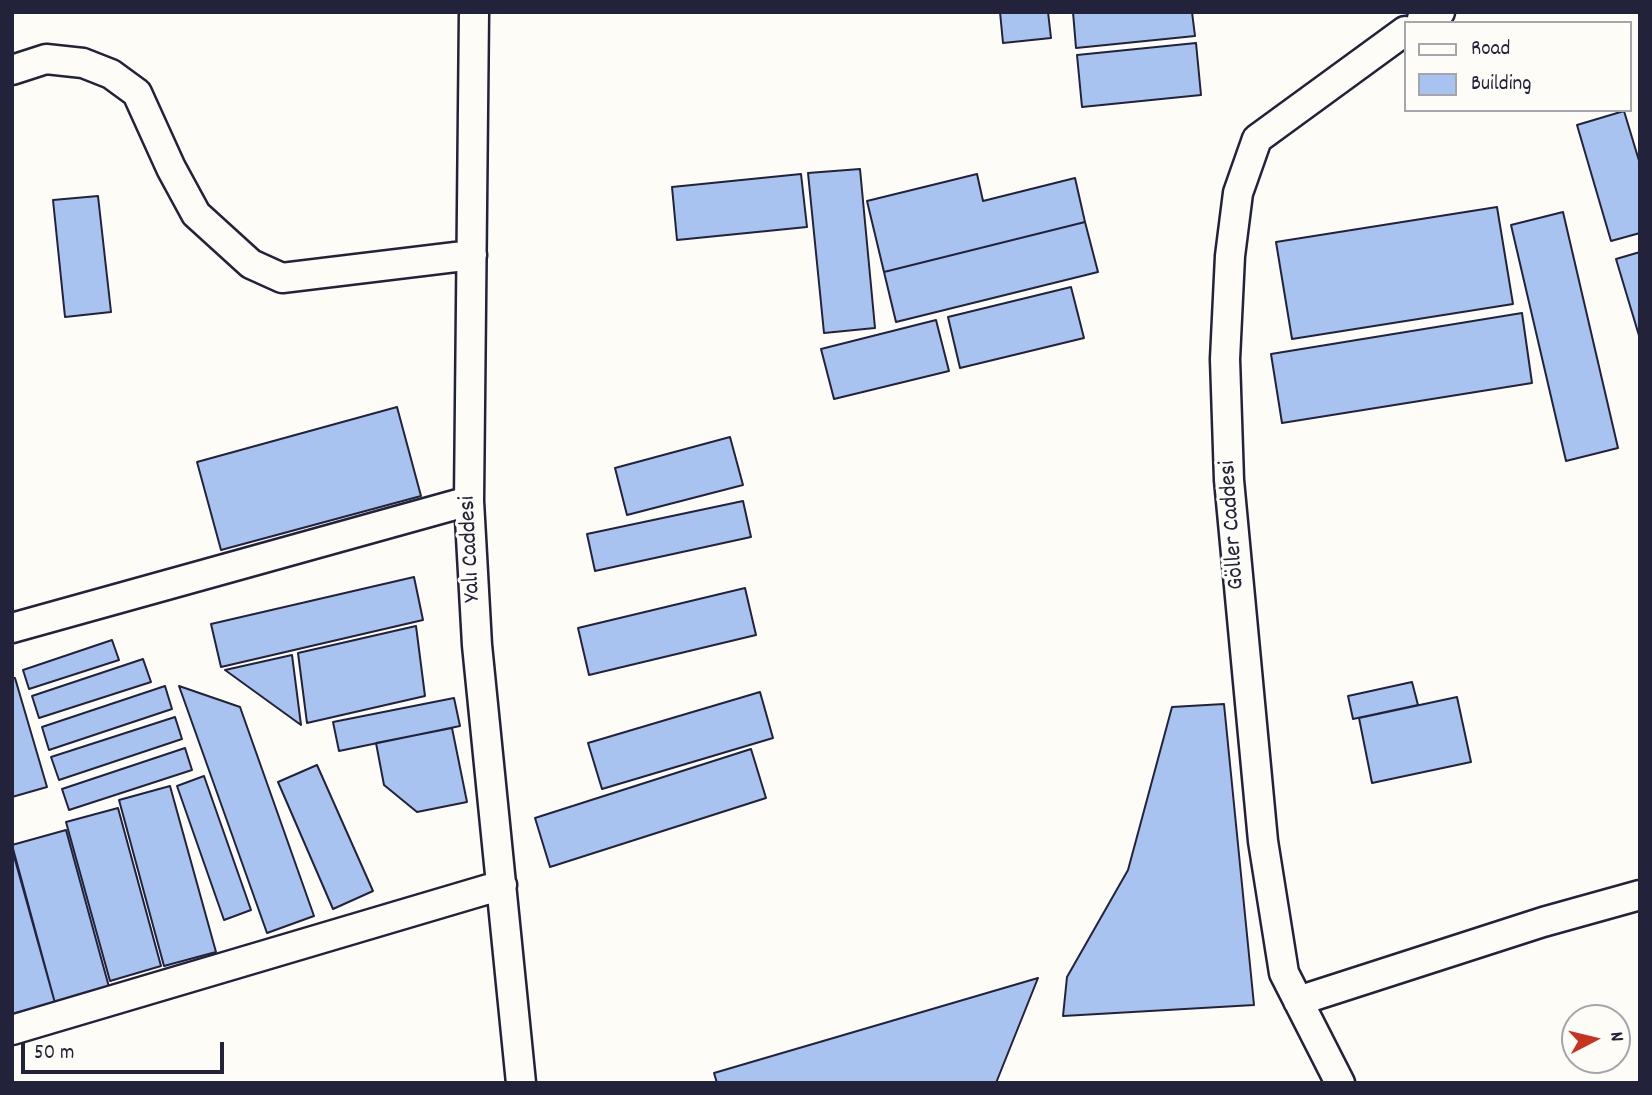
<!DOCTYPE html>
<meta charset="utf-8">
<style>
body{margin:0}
#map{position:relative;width:1652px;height:1095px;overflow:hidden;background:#fdfcf7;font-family:Dekko,sans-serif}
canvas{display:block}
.frame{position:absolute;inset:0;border:14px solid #22223b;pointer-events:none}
.legend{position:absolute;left:1404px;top:21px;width:228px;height:91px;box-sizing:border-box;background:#fdfcf7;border:2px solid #a5a5ac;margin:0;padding:9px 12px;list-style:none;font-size:21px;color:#22223b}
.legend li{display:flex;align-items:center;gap:14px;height:35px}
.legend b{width:35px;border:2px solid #a5a5ac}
.north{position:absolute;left:1561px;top:1004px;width:70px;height:70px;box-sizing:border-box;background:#fdfcf7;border:2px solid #a5a5ac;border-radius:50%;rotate:83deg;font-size:19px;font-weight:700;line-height:28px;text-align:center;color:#22223b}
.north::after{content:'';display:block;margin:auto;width:24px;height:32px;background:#c8321e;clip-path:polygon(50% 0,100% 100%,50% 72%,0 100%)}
.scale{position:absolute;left:21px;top:1042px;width:203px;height:32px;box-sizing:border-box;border:4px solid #22223b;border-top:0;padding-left:9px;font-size:21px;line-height:24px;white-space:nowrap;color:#22223b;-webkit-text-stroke:5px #fdfcf7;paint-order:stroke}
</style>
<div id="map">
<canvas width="1652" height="1095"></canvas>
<div class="frame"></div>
<ul class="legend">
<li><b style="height:9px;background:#fdfcf7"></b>Road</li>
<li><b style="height:19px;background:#a9c3f0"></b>Building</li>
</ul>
<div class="north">N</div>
<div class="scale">50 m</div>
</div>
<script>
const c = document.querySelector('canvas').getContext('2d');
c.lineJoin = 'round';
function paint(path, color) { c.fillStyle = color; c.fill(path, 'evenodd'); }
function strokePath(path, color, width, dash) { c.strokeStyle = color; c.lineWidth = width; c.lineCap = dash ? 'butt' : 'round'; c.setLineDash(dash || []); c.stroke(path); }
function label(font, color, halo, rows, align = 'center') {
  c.font = font + ' Dekko,sans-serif'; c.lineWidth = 6; c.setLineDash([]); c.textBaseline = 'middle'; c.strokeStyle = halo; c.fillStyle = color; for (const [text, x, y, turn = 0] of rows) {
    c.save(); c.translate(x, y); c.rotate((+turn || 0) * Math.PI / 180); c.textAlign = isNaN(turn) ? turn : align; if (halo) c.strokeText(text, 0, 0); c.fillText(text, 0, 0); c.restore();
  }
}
const building = new Path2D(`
 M1000,12h48l3,26 -48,5z
 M1073,12h119l3,24 -119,12z
 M1196,43l5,52 -119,12 -5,-52z
 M1624,111l16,53v69l-29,8 -34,-116z
 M860,169l15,159 -51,5 -16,-160z
 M801,174l6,53 -130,13 -5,-53z
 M977,174l6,27 92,-23 10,44 -201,50 -17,-71z
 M98,196l13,116 -46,5 -12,-117z
 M1497,207l16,97 -221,35 -16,-97z
 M1563,212l55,236 -52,13 -55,-236z
 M1085,222l13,50 -202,50 -12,-50z
 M1640,252v87l-24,-80z
 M1071,287l13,51 -124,30 -12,-51z
 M1522,313l10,70 -250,40 -11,-69z
 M936,320l13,51 -115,28 -13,-50z
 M397,407l24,89 -200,54 -24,-88z
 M730,437l13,48 -116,30 -12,-47z
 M743,501l8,36 -156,34 -8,-37z
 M414,577l9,43 -202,47 -10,-43z
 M745,588l11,47 -167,40 -11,-47z
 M416,626l9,70 -118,27 -9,-70z
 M112,640l7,20 -90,29 -6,-19z
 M292,655l9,70 -76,-55z
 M143,659l8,23 -112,36 -7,-22z
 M12,678h3l32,109 -35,10z
 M1412,682l6,23 -65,14 -5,-23z
 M165,686l7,23 -123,41 -7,-23z
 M179,686l61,21 74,209 -47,17z
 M760,692l13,46 -171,51 -14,-46z
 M1457,697l14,65 -99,21 -13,-65z
 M454,698l6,28 -121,25 -6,-29z
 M1224,704l30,301 -191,11 4,-39 61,-107 44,-163z
 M175,717l7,22 -123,41 -8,-23z
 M452,728l15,74 -50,10 -33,-27 -8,-42z
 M185,748l7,22 -123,40 -7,-21z
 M751,749l15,49 -216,69 -15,-49z
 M317,765l56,126 -40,18 -55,-127z
 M204,776l47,134 -27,10 -47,-134z
 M170,786l46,166 -52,14 -45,-166z
 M118,808l43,158 -51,15 -44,-159z
 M66,830l43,157 -54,16 -43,-158z
 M12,849l43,154 -43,11z
 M1038,978l-42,105h-279l-3,-10z`);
const minor = new Path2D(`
 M474,12l-5,489 8,144 44,438
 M1422,19l18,-7
 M12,70l34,-11 37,4 28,11 26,19 34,75 25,46 55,50 31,14 190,-23
 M12,628l457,-127
 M1298,1001l245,-79 97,-27
 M12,1030l490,-145
 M1340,1083l-56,-110 -21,-132 -34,-361 -4,-121 5,-103 8,-63 19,-54 148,-108`);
const streetNames = [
 ["Göller Caddesi",1234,525,-94],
 ["Yalı Caddesi",472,549,-93]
];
paint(building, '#a9c3f0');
strokePath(building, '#22223b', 2);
strokePath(minor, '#22223b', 33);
strokePath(minor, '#fdfcf7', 28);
label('24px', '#22223b', '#fdfcf7', streetNames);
</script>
